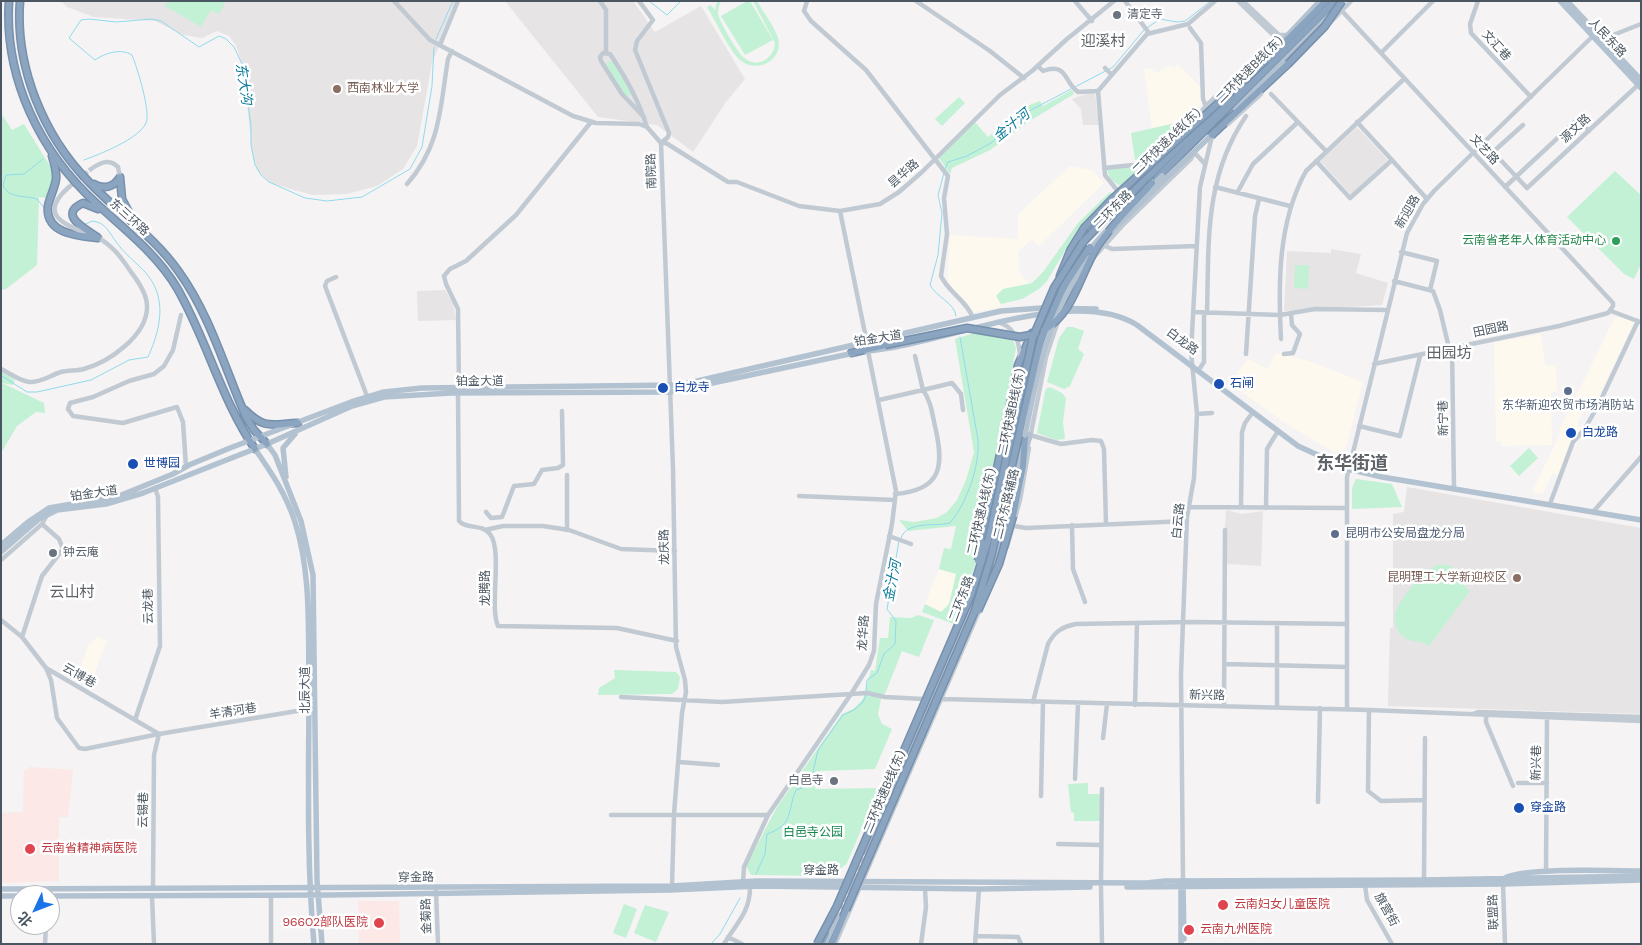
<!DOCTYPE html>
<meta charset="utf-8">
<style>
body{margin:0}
#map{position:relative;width:1642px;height:945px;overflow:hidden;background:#f5f3f3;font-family:"DM Sans","Noto Sans SC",sans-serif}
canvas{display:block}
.frame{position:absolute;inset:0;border:2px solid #4a5661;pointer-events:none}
.north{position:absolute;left:10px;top:885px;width:50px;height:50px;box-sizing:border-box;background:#fff;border:1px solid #b7bbc0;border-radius:50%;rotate:227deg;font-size:14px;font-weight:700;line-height:20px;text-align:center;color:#4a5661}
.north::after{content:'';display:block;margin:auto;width:18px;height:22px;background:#1a73e8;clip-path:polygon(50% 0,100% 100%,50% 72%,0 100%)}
</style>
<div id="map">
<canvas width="1642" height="945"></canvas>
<div class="frame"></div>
<div class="north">北</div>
</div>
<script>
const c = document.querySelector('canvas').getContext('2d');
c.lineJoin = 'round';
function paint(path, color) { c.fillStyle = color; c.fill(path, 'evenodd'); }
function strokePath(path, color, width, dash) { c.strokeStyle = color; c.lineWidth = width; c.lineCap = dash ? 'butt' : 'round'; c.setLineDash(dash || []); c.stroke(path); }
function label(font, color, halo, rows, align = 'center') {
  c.font = font + ' "DM Sans","Noto Sans SC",sans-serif'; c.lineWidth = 5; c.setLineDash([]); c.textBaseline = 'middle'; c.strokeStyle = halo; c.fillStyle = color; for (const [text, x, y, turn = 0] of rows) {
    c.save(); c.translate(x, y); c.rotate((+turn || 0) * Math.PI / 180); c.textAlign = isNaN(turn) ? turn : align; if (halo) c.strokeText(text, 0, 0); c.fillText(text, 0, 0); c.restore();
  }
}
const commercial = new Path2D(`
 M1178,64l28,29v6l-23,22 -31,8 -8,-60 6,-1 7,5 13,-8 3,3z
 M1070,166l22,4 12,13 -65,63 -7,-7 -13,12v21l10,12 -26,5 -7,7 6,11 -29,5 -26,-28 3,-49 68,4v-25z
 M1615,317l20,3 -36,76 -3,3 -6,-2 -13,28 5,3 -5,6 -19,41 -5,-2 -10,21 -11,-2 28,-58 -2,-1z
 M1541,334l4,31h11l1,27h-6l1,53 -51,1v-4h-5l-2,-99z
 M1276,353l33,8 54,21 -16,62 -7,12 -55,-33 -56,-40 19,-24 20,10z
 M939,569l17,5 -7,30 -7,8 -17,-8z
 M97,637l10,3 -17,46 -13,-6 11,-35z`);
const education = new Path2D(`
 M61,1h394v8l-23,54 -15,83 -14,23 -26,17 -30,8 -35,1 -42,-12 -13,-13 -5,-17 -8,-82 -8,-26 -7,-9 -12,-5 -15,7 -19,-3 -28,-14 -61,-4 -27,-10z
 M505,1h128l22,31 46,-26 44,73 -19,23 -33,50 -36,-27 -59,-8z
 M1091,92l4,1 4,32h-16l-2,-16 -9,-10z
 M1357,127l31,33 -37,35 -31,-34z
 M1331,249l30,5 -5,19 32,10 -6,22 -98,6 3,-60 44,2z
 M445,290l8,13 3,17 -38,1 -1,-30z
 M1407,487l234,41v186l-253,-8 2,-78 3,-1v-113l11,-2z
 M1226,510l16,4 21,-3 -2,55 -33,-2 -5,-4z`);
const medical = new Path2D(`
 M30,767l43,3 -5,47h-9v64l-58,2v-70l22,-1 1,-41z
 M358,901h41l1,43h-41z`);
const green = new Path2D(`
 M168,1h58l-7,13 -8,-4 -10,17 -36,-21z
 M717,1h4c-2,4 -3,8 -3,12 0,7 20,40 26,45 13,11 30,1 31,-15l-22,-42h4c7,12 17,25 21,37 6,23 -22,36 -38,22 -12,-11 -24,-39 -33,-53l4,-2 4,5z
 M747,1h3l23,39 -28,15 -24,-39z
 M608,62h5l19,31 -1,2 -5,1 -20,-31z
 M1072,90l2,4 -46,28 -38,28 -38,18 -2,6 -11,-16 36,-36 13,15 39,-31 13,-5 3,5z
 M959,97l6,6 -23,23 -7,-7z
 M1,113l11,17 12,-6 31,50 -7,24 -9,-1 -2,68 -31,24 -5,1z
 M1189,120l-39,37 -15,3 -4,-27z
 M1133,167l3,6 -14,14c-8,-5 -13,-8 -15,-18z
 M1615,171l26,24v69l-7,15 -10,-5 -57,-57z
 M1110,192l3,2 -34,33 -32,54 -8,8 -17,10 -21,5 -5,-8 7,-7 29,-6 11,-11 35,-49z
 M1295,265h14l-1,24 -14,-1z
 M1067,327h6l11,4 -6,18 6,5 -14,32 -6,3 -17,-7 12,-44z
 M984,330l27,5 5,13 -41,217 -21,59 -32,-12 3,-8 16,8 8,-8 7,-30 -17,-5 5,-21 7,1 5,-23 -48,5 -9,-11 15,2 23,-4 10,-6 10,-12 9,-20 8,-28 -19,-113z
 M1,371l14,9 -2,5 -11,-2 42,20 1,10 -9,-1 -19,14 -16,27z
 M1050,387l12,6 4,5 -3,24 2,17 -9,1 -19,-7 8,-41 1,-3z
 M1529,448l9,10 -19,18 -9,-10z
 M1356,479l36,5 10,23 -50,2v-21z
 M1438,565c25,-2 19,16 32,26l-41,55c-10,-7 -22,-2 -30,-14 -4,-5 -5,-12 -4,-18 3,-13 30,-46 43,-49z
 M918,615l16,5 -15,37 -17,-6 -17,43h-3l-4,20 4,10 10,5 -17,40 -55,2 -5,18 64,-1 -32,75 -8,7 -12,6 -76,-1 -5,-9 31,-59 65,-93 11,-5 10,-10 8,-29 4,1 5,-33h8l2,-21 21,1z
 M614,670l62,2 4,5 -2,12 -6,5 -74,1 1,-7 16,-10z
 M1088,783v11h12v27h-26v-8l-3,-1 -3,-28z
 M624,904l13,5 -11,29 -13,-5z
 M645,905l24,7 -13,30 -22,-9z`);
const stream = new Path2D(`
 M649,1l18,14 14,-14
 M1147,28l13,-9 17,3 8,-1 26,-20
 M436,39l17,-38
 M1075,87l38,-20 31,-37
 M43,159l-19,15 -18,1 -3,10c5,14 22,10 34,14l8,10
 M84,160c16,-6 55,-21 62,-37 5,-11 -9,-56 -14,-68 -11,-7 -27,-2 -37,5l-26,-22 12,-18 8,-1 27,3 36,-3 9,2 38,26 20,-11 7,3 8,8 9,19 8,60v19l4,20 6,10 8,7 36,16 22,3 35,-4 48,-28 12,-22 10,-61 2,-39
 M945,169l3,-7 19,-6 24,-13 36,-31 44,-23
 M944,173l-6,22 4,18 -4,42 -8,30c6,12 25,18 26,31
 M2,376l25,16h10l54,-12 38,-20 19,-3c15,-33 20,-66 -10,-92 -7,-7 -15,-13 -21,-22 -8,-10 -11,-21 -25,-22l-8,4
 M901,538c6,-18 34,-11 49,-15 17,-20 30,-58 28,-83l-18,-103
 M866,691l1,-11 10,-7 7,-19 11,-10 1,-23 -9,-12 12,-68
 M756,874l9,-20 2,-20c27,-9 20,-23 29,-44l14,-5 8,-35 25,-35 11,-5 9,-8 3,-7
 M711,944l9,-10 20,-36`);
const minorTunnel = new Path2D(`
 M69,187l22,-18`);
const majorTunnel = new Path2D(`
 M839,918l28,-65`);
const minor = new Path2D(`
 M394,1l36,39 143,76 23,7 43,1 8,3 14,16 12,326 3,178 9,33 1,12 -4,21 -8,101 -2,72
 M600,1l6,9v43
 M639,1l14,19 -16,21 -2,9 34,83 -1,4 -7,6
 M807,1l-3,10 7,10 55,49 82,106 -4,22 3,36 -6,42c7,16 26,25 32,42
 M916,1l74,50 34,27
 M1075,1l17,20
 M1125,1l24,32
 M1238,1l35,34 3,11
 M1243,1l36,34h7
 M1478,1l-8,23 1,9 60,64
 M1342,11l271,292v3l-5,7 -49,13 -185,38
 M1329,24l22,-23
 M1190,28l11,15 2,56 3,8
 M1603,39l38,-15
 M440,45l18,-44
 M1381,53l52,-52
 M1038,66l5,5c25,-9 21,12 35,21l20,-1 49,-57 41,-10 27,-23
 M1105,68l6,6
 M1098,91l7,84 19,24
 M1271,94l55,57
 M644,117l-22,-23 -21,-33 -1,-4 3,-4 7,1c16,24 28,45 37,73
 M1192,124c11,-17 34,-40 53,-47
 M1228,124l33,-30
 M1523,125l-30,27 34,36 111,-103
 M661,143h5l62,39h9l62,24 41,5 40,-7 19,-12 23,-20 78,-77 32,-24 35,-32 47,-38
 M1392,160l35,39
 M1316,161l34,37 42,-38 -35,-38
 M1104,168l59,-6
 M91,169c9,-6 17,-11 27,-2l2,10
 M407,184c34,-38 33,-77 41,-125l4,-8
 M69,187c-32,28 -5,37 21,48
 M1215,187l75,19
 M1505,187l73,-68 11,12
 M1237,193l16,-29 45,-42
 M840,211l27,132
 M1103,245l9,4 84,-3
 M1401,252l36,9 -7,29
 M1095,256l28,-31 68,-66 3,-7 11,12
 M336,277l-9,4 -2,5 42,110
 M1394,281l39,10 7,19 9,38
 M1064,307l12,-24
 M1611,311l29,11
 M1193,312l87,3 35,-6 72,1
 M1207,313c2,-71 -3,-135 39,-197
 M181,315l-8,35 -9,16 -10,8 -25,7 -36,16 -23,6 -2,6 5,7 50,7 54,-16 6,15 3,45
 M997,322c18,4 23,21 23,37
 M1281,339c-3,-57 -3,-117 25,-168l98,-92
 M1452,348l2,140
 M1246,354l9,-138 4,-17
 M1284,354l9,-1 7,-19 -8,-9 -1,-12
 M915,356l8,34 29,-7 9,11 2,16
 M1200,368l4,-6v-49
 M1,369c8,4 19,12 28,13 11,1 22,-7 32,-10 7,-2 16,-1 23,-3 25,-7 64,-34 63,-63 0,-12 -9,-25 -16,-34 -10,-15 -18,-26 -34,-35
 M1020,369v17
 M459,387l-1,-78 -12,-25 -2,-8 6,-7 16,-8 50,-46 75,-93
 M458,393l1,128c8,9 22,2 31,13 13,17 -1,73 8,92l119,2 60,13
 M879,400l44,-10c8,11 9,23 12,36 9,39 8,64 -40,68
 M1197,414l15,-1
 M1359,426l41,10 20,-80
 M1030,435l31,9 31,-4 9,1 3,8 2,75
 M1030,438l16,-81 12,-36
 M567,475v55
 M799,496l96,4
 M1551,501l22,-59 11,-12 15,-26 39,-83
 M1190,507l157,1
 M1241,507l1,-75 3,-9 8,-11
 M1266,508l1,-59 11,-18
 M486,512l5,6 11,-1 12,-31 20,-2 8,-14 16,-2 5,-3 -1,-54
 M1593,512l48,-55
 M1072,525l1,44 12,33
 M1014,526l12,2 161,-7
 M485,530l18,-4h40l26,4 52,19 54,2
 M889,536l22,8
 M1007,547l13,-47 9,-52
 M1,560l41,-36 5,-9
 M1,620l21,17 24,31 113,66
 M22,637l20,-61 21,-27 -4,-10 -17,-15
 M1225,664l122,3
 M46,668l5,12 6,38 22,30 6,1 74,-15 150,-25
 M621,697l101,5 145,-9 18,4 38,2
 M941,699l428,11 272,11
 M1033,702l15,-58c7,-13 14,-17 28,-20l116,-2 155,2
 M1135,705l2,-82
 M1224,706l1,-176
 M1277,708v-85
 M1347,709v-232l60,-244 16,-29 11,-13 161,-157
 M1369,710l-1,81 13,10 44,-1
 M1473,714l5,-2 163,5
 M1486,716v6l27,64
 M135,720l25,-74 -2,-149 -3,-9
 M1103,738l4,-34
 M679,762l39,3
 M1075,779l3,-76
 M1518,783h29
 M1041,796l2,-94
 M1318,802l2,-94
 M611,815h157
 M1058,844l43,1
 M1546,872l1,-156
 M1424,880l1,-142
 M1183,881l-2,-207 6,-157 7,-39 3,-64 -6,-62 9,-165 12,-51
 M743,883l1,-16 24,-52 83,-121 18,-29 5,-14 2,-47 16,-80 4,-33 -28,-140
 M1101,883l1,-94
 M1503,883l2,61
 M1365,885l2,15 25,44
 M153,887l1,-132 5,-21
 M1101,887l1,57
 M436,890l2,54
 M271,895v49
 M152,896l2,48
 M976,936l42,1 3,7
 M728,937l14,7
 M836,942l144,-333
 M45,944l1,-19
 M724,944c12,-20 26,-32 26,-56
 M921,944l5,-37 -1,-18
 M975,944l4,-55`);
const major = new Path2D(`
 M1560,1l81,87
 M1567,1l74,79
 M1270,54l50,-53
 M1236,109l94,-94
 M1165,179l50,-47
 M866,351c75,-5 204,-67 271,-26l161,121 50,23 34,8 259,43
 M267,444l8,11 26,66 12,54 4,305 5,64
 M255,449c16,23 31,45 40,73 16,51 13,104 14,157 0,88 -3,177 5,265
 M1025,453l5,-18
 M286,477l-3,-29 12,-14
 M1001,524l8,-32
 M1,545l27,-23 21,-14 70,-12 54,-22 16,-9 41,-17 121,-46 33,-10 38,-4 258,-3 321,-74 41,-3 54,1
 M1,552l38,-33 18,-9 49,-6 37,-11 124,-49 85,-38 32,-9 67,-4 219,-1 184,-39
 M984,588l20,-54 18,-86
 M962,627l29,-80
 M867,853l98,-228
 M1505,878c22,-11 107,-7 136,-7
 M1183,886l1,53
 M1127,887l376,-3 138,-4
 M1,889l671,-3 85,-5 389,2 19,-2 259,-1 217,-4
 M1,896h19
 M50,896l278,-1 342,-5 88,-4 221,3 111,-2
 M825,944l12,-27
 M1181,944v-59`);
const highway = new Path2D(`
 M9,1c-5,77 31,151 87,202 29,27 61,51 81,85 30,52 44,111 78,161
 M20,1c-5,65 23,134 68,180 30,32 66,55 91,91 31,43 46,97 67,145l8,13 13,14
 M1263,64l63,-63
 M1212,135l76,-71
 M52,156c2,7 5,16 4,23 -1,9 -6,17 -8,27 -3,28 30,30 50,32
 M120,177l2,22 9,17
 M1157,178l178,-177
 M94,184c10,6 20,3 26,-7
 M97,237c-11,-8 -40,-22 -14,-34l15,6
 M1083,242l28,-29 133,-129
 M1060,276l11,-27 13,-21
 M851,353l34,-8
 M245,410c20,20 27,14 53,13
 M1013,516l10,-50 2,-31
 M982,543l36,-178 14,-32
 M821,944l5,-11
 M832,944l14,-34`);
const majorBridge = new Path2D(`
 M1151,187l11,-11
 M1113,230l52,-51
 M1088,251l17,-19
 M1025,435c13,-67 23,-121 64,-177`);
const highwayBridge = new Path2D(`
 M1288,64l37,-38 17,-25
 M1084,228l27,-28 155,-140
 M1044,330c30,-17 36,-56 53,-83 15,-23 37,-44 55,-64
 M885,345l82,-17 53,9 15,-3
 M978,561l4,-18
 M978,611l21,-47 14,-48
 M846,910l128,-297 17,-56 50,-218 23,-53 26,-39
 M817,944l20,-38 134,-311 18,-58 44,-200 21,-49 29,-46`);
const markers = [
 [1117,15,5,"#6b7280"],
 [337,89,5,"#8d6e63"],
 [1616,241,5,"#2e9e5b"],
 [1219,384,6,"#1a4fb4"],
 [663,388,6,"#1a4fb4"],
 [1568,391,5,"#5c6f8a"],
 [1571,433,6,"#1a4fb4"],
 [133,464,6,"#1a4fb4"],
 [1335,534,5,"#5c6f8a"],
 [53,553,5,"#6b7280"],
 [1517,578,5,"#8d6e63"],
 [834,781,5,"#6b7280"],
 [1519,808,6,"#1a4fb4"],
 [30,849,6,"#e0444e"],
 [1223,905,6,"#e0444e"],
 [379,923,6,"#e0444e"],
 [1189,930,6,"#e0444e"]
];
const worshipNames = [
 ["清定寺",1127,15],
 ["钟云庵",63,553],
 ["白邑寺",824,781,"right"]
];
const streetNames = [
 ["人民东路",1607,38,47],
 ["文汇巷",1496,46,48],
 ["二环快速B线(东)",1250,70,-45],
 ["源文路",1576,129,-43],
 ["二环快速A线(东)",1167,142,-44],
 ["文艺路",1484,150,47],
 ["南院路",652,171,-92],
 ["昙华路",904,174,-41],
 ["二环东路",1113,210,-45],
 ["新迎路",1408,212,-60],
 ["东三环路",129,218,42],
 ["田园路",1491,330,-12],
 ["铂金大道",878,339,-9],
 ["白龙路",1182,342,37],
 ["铂金大道",480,382],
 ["二环快速B线(东)",1012,412,-78],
 ["新宁巷",1444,418,-91],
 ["铂金大道",94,494,-8],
 ["二环东路辅路",1007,504,-76],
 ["二环快速A线(东)",982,512,-77],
 ["白云路",1179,521,-84],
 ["龙庆路",665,547,-91],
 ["龙腾路",486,588,-90],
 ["二环东路",962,599,-69],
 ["云龙巷",149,606,-91],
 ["龙华路",864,633,-86],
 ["云博巷",79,676,30],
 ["北辰大道",306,690,-90],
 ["新兴路",1207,696,1],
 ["羊清河巷",233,712,-9],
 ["新兴巷",1537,763,-89],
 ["二环快速B线(东)",885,792,-67],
 ["云锡巷",144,810,-89],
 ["穿金路",821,871],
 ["穿金路",416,878,-1],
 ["旗营街",1386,910,61],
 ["联盟路",1494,912,-92],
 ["金菊路",427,916,-92]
];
const educationNames = [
 ["西南林业大学",347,89],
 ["昆明理工大学新迎校区",1507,578,"right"]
];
const leisureNames = [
 ["云南省老年人体育活动中心",1606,241]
];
const transitNames = [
 ["石闸",1230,384],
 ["白龙寺",674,388],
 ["白龙路",1582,433],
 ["世博园",144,464],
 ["穿金路",1530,808]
];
const serviceNames = [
 ["东华新迎农贸市场消防站",1568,406],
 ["昆明市公安局盘龙分局",1345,534,"left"]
];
const parkNames = [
 ["白邑寺公园",813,833]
];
const healthNames = [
 ["云南省精神病医院",41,849],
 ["云南妇女儿童医院",1234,905],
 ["96602部队医院",368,923,"right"],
 ["云南九州医院",1200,930]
];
const waterNames = [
 ["东大沟",243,84,81],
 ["金汁河",1012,126,-39],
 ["金汁河",893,581,-79]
];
const quarterNames = [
 ["迎溪村",1103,42],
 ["田园坊",1449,354],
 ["云山村",72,593]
];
const districtNames = [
 ["东华街道",1352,464]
];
paint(commercial, '#fdf9ef');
paint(education, '#e6e4e5');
paint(medical, '#fce8e6');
paint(green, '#c3f1d5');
strokePath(stream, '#90daee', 1);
strokePath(minorTunnel, '#caccce', 4.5, [4.5, 2]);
strokePath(majorTunnel, '#caccce', 5.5, [5.5, 3]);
strokePath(highway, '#7690ad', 9);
strokePath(minor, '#c1cad2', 4.5);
strokePath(major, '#b3c2d1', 5.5);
strokePath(highway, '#8ba5c1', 6);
strokePath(highwayBridge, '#7690ad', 9, []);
strokePath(majorBridge, '#b3c2d1', 5.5);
strokePath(highwayBridge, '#8ba5c1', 6);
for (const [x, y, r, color] of markers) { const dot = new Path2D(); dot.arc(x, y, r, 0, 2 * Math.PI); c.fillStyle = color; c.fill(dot); strokePath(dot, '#fff', 2); }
label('12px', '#5b616d', '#fff', worshipNames, 'left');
label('12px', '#4a5661', '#fff', streetNames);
label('12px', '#785e54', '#fff', educationNames, 'left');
label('12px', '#27864d', '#fff', leisureNames, 'right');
label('12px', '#164399', '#fff', transitNames, 'left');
label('12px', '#4e5e75', '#fff', serviceNames);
label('12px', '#17864f', '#fff', parkNames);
label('12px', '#be3a42', '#fff', healthNames, 'left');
label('italic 14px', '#0c7c9b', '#fff', waterNames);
label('15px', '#5f6368', '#fff', quarterNames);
label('bold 18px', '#5f6368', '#fff', districtNames);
</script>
